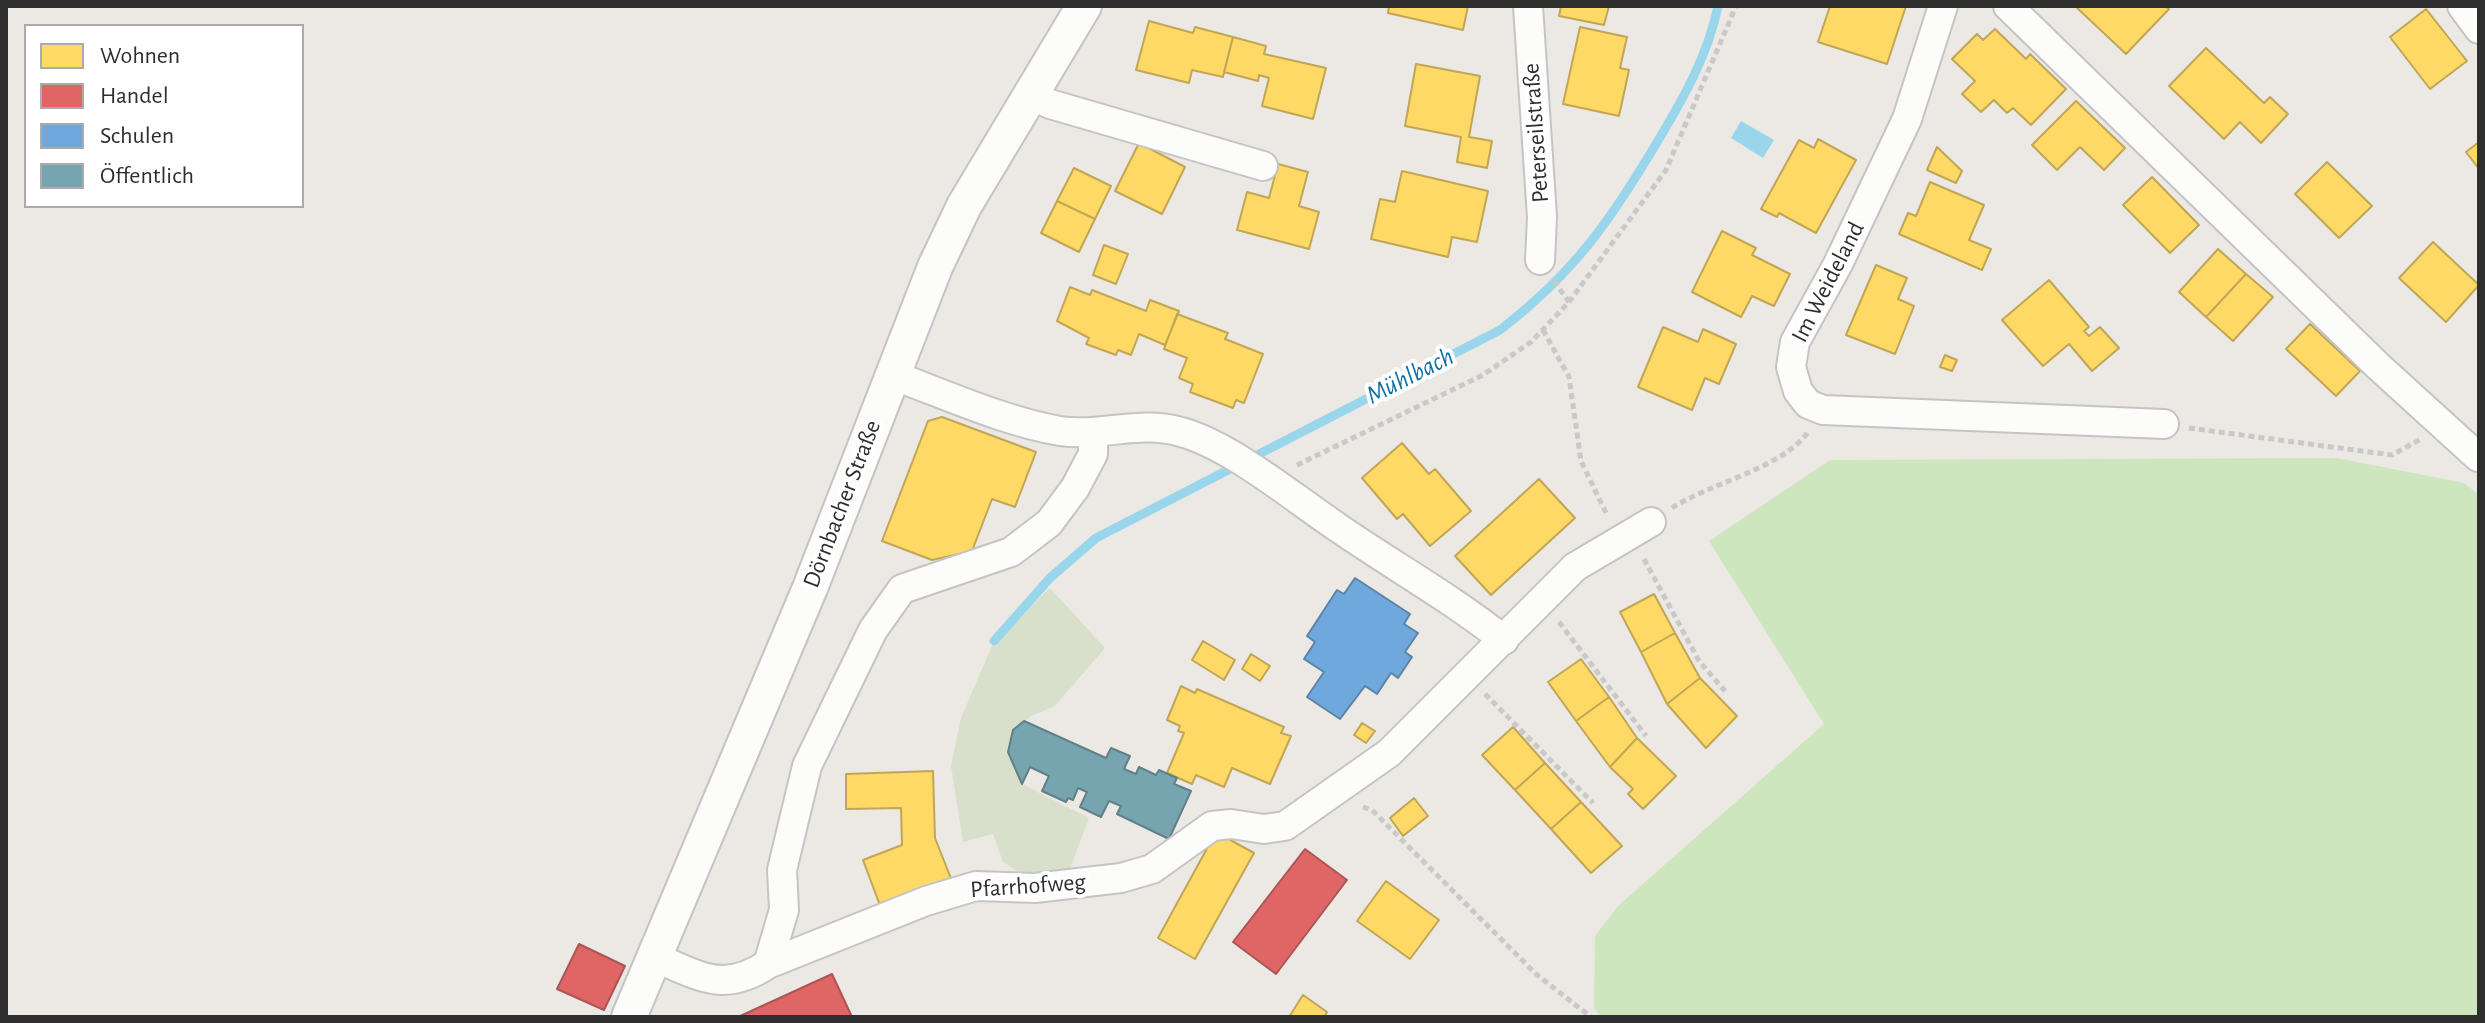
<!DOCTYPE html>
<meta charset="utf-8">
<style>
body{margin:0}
#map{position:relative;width:2485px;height:1023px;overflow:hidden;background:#ece8e4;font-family:"Alegreya Sans",sans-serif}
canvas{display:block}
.frame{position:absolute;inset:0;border:8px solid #2e2e2e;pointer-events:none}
.legend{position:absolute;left:24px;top:24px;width:280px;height:184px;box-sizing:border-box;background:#fff;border:2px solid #ababab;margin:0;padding:10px 14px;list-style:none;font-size:24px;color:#2e2e2e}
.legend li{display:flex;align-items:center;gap:16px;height:40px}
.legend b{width:40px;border:2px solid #ababab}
</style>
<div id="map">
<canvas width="2485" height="1023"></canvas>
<div class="frame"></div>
<ul class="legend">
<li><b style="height:22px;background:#ffd966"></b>Wohnen</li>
<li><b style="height:22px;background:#e06666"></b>Handel</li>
<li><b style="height:22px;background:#6fa8dc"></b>Schulen</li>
<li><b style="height:22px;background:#76a5af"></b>Öffentlich</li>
</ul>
</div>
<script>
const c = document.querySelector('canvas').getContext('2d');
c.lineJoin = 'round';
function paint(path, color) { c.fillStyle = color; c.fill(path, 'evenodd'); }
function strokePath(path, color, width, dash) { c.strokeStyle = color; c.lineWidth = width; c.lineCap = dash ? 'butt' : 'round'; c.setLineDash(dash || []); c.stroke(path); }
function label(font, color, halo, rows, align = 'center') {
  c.font = font + ' "Alegreya Sans",sans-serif'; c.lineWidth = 8; c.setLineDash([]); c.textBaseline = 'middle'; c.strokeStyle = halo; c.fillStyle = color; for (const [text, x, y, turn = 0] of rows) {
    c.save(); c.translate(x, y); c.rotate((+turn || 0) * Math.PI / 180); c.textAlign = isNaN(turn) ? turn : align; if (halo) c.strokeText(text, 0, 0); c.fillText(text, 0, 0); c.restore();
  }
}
const green = new Path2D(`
 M2337,458l127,25 15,12v522h-879l-6,-9 1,-72 23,-30 206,-182 -115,-183 121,-81z`);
const cemetery = new Path2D(`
 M1050,588l55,60 -50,58 -24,10 -17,14 -6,22 14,32 67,34 -19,51 -38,11 -29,-18 -10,-28 -30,8 -12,-76 10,-48 33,-77z`);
const water = new Path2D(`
 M1741,121l33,19 -11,18 -32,-20z`);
const homes = new Path2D(`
 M1389,6h79l-5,24 -75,-17z
 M1561,6h48l-5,19 -45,-9z
 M1830,6h76l-19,58 -69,-22z
 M2075,6h90l4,3 -43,45z
 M2426,9l41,52 -37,28 -40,-52z
 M1149,21l44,12 2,-6 38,10 -10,40 -31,-7 -3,13 -53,-13z
 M1580,27l47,10 -7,31 9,2 -10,46 -56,-12z
 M1995,29l31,30 4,-5 36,35 -35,36 -18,-17 -6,5 -13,-13 -13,12 -19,-18 13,-13 -23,-22 25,-25 6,6z
 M1233,37l33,9 -2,8 62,14 -13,51 -51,-13 7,-28 -10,-3 -1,6 -34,-9z
 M2206,48l58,55 6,-6 18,17 -27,29 -21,-21 -16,17 -55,-53z
 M1416,64l64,12 -11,61 23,4 -5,27 -30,-6 4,-25 -56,-11z
 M2076,101l49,47 -21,22 -24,-23 -23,23 -25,-25z
 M1818,139l38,21 -40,73 -37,-20 -2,4 -16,-8 38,-69 15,8z
 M2479,142v27l-13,-17z
 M1139,143l46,24 -23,47 -47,-23z
 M1937,147l25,24 -6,12 -29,-13z
 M2327,162l45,44 -33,32 -44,-44z
 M1278,164l30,8 -9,34 20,6 -10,37 -72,-19 10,-38 22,6z
 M1074,168l37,18 -16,33 -38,-18z
 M1402,171l86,20 -11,51 -25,-5 -4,20 -77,-18 9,-40 15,3z
 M2152,177l47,48 -29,28 -47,-48z
 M1930,182l54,23 -15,35 22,9 -9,21 -83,-36 9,-21 8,3z
 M1057,201l38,18 -16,33 -38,-19z
 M1722,231l34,17 -4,7 38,19 -16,32 -22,-10 -11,21 -49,-25z
 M2433,242l46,43 -33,37 -47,-44z
 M1104,245l24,9 -12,30 -23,-9z
 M2218,249l28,25 -40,43 -27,-25z
 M1876,265l31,13 -9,21 16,7 -19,48 -49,-19z
 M2246,274l27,23 -40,44 -27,-24z
 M2049,280l40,47 -5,4 5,5 11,-9 19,21 -27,23 -23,-27 -26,22 -41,-46z
 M1070,287l20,8 2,-5 54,21 4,-11 29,11 -14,34 -26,-11 -8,21 -13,-5 -2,5 -30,-11 3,-6 -32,-17z
 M1177,314l51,19 -3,6 38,15 -19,49 -8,-3 -3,8 -43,-16 3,-8 -14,-6 8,-20 -23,-9z
 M2310,324l50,47 -24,25 -50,-47z
 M1663,327l35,15 5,-13 33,15 -17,40 -14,-6 -13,32 -54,-23z
 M1945,355l12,5 -5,11 -12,-4z
 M942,417l94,35 -21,55 -23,-8 -20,52 -40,9 -50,-19 46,-120z
 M1402,443l27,31 6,-5 36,42 -41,35 -27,-32 -6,5 -35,-41z
 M1539,479l36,39 -84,77 -36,-39z
 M1654,594l21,39 -34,19 -21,-40z
 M1675,633l25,45 -33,26 -26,-52z
 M1203,641l32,19 -11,20 -32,-20z
 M1251,654l19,12 -10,15 -18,-12z
 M1581,659l28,38 -33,24 -28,-39z
 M1700,678l37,38 -31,32 -39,-44z
 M1181,686l14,7 2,-4 87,38 -3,6 10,3 -21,48 -38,-16 -8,19 -28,-12 -4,9 -25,-11 17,-40 -6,-2 2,-5 -13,-6z
 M1609,697l28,41 -27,29 -34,-46z
 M1362,723l13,8 -9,12 -12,-8z
 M1513,727l32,36 -30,27 -33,-35z
 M1637,738l39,38 -33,33 -15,-15 5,-5 -23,-22z
 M1545,763l36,39 -30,27 -36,-39z
 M933,771l2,67 17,43 -71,27 -18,-48 39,-15 -1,-37 -55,1v-35z
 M1414,798l14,18 -25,20 -13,-18z
 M1581,802l41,44 -31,27 -40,-44z
 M1216,832l38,21 -59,106 -37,-21z
 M1386,881l53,39 -29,39 -53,-38z
 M1303,995l24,17 -3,5h-35z`);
const shops = new Path2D(`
 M1305,849l42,31 -71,94 -43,-32z
 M579,944l46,22 -21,44 -47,-21z
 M832,974l20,43h-114z`);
const schools = new Path2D(`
 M1355,578l55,36 -6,10 14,9 -13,19 7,5 -14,21 -7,-5 -14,21 -12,-8 -25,33 -33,-22 17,-25 -20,-13 11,-17 -8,-6 30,-46 7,4z`);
const public = new Path2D(`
 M1024,721l82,37 5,-10 19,8 -6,13 12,5 3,-7 17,8 3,-5 18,8 -3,6 17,7 -22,48 -52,-25 4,-8 -12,-5 -8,16 -21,-10 7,-15 -9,-4 -5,12 -5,-2 -2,4 -24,-11 7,-15 -19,-9 -8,17 -14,-32 5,-22z`);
const stream = new Path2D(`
 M994,641l56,-63 46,-40 404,-208c75,-58 111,-110 159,-191 25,-42 49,-84 59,-133`);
const path = new Path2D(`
 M1554,281l15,21
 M1543,330l26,47 12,84 26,54
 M2189,428l203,27 29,-16
 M1297,465l186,-90 48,-33 38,-40 97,-132 70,-164
 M1672,508c38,-25 111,-40 136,-76
 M1644,559l55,102 26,30
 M1559,622l87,114
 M1485,694l108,109
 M1363,807l9,3 164,164 55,43`);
const minor = new Path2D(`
 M1528,6l14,211 -2,43
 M1943,6l-36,113 -69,145 -43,78 -4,25 7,24 10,13 15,6 341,14
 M2008,6l370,360 100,91
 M2462,6l17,23
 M1030,94l20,10 213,62
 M892,375c52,19 114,47 168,56 41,6 80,-11 121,1 49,13 113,66 156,95 55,38 114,71 167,113
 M654,957c46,19 69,37 114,7l158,-63 50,-15 59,2 86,-10 31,-9 60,-43 19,-2 33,5 21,-3 104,-73 186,-186 76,-45
 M768,964l16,-54 -2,-40 25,-104 66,-136 29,-41 109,-37 38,-29 26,-35 18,-34v-21`);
const tertiary = new Path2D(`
 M629,1017l181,-429 125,-321 29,-61 120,-200`);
const streetNames = [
 ["Peterseilstraße",1536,133,-94],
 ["Im Weideland",1828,282,-63],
 ["Dörnbacher Straße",842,504,-69],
 ["Pfarrhofweg",1028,886,-4]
];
const waterNames = [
 ["Mühlbach",1410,376,-27]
];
paint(green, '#cee6be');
paint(cemetery, '#d8e0cc');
paint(water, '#99d6ec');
paint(homes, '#ffd966');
strokePath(homes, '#c0a655', 2);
paint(shops, '#e06666');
strokePath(shops, '#ab5555', 2);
paint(schools, '#6fa8dc');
strokePath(schools, '#5c83a8', 2);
paint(public, '#76a5af');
strokePath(public, '#608188', 2);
strokePath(stream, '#99d6ec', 9);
strokePath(minor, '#c5c4c5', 32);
strokePath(tertiary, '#c5c4c5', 38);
strokePath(path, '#c9c9c8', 5, [6, 4]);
strokePath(minor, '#fcfcfb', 28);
strokePath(tertiary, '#fcfcfb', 34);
label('24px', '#2e2e2e', '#fff', streetNames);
label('italic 26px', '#0d6fa3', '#fff', waterNames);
</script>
